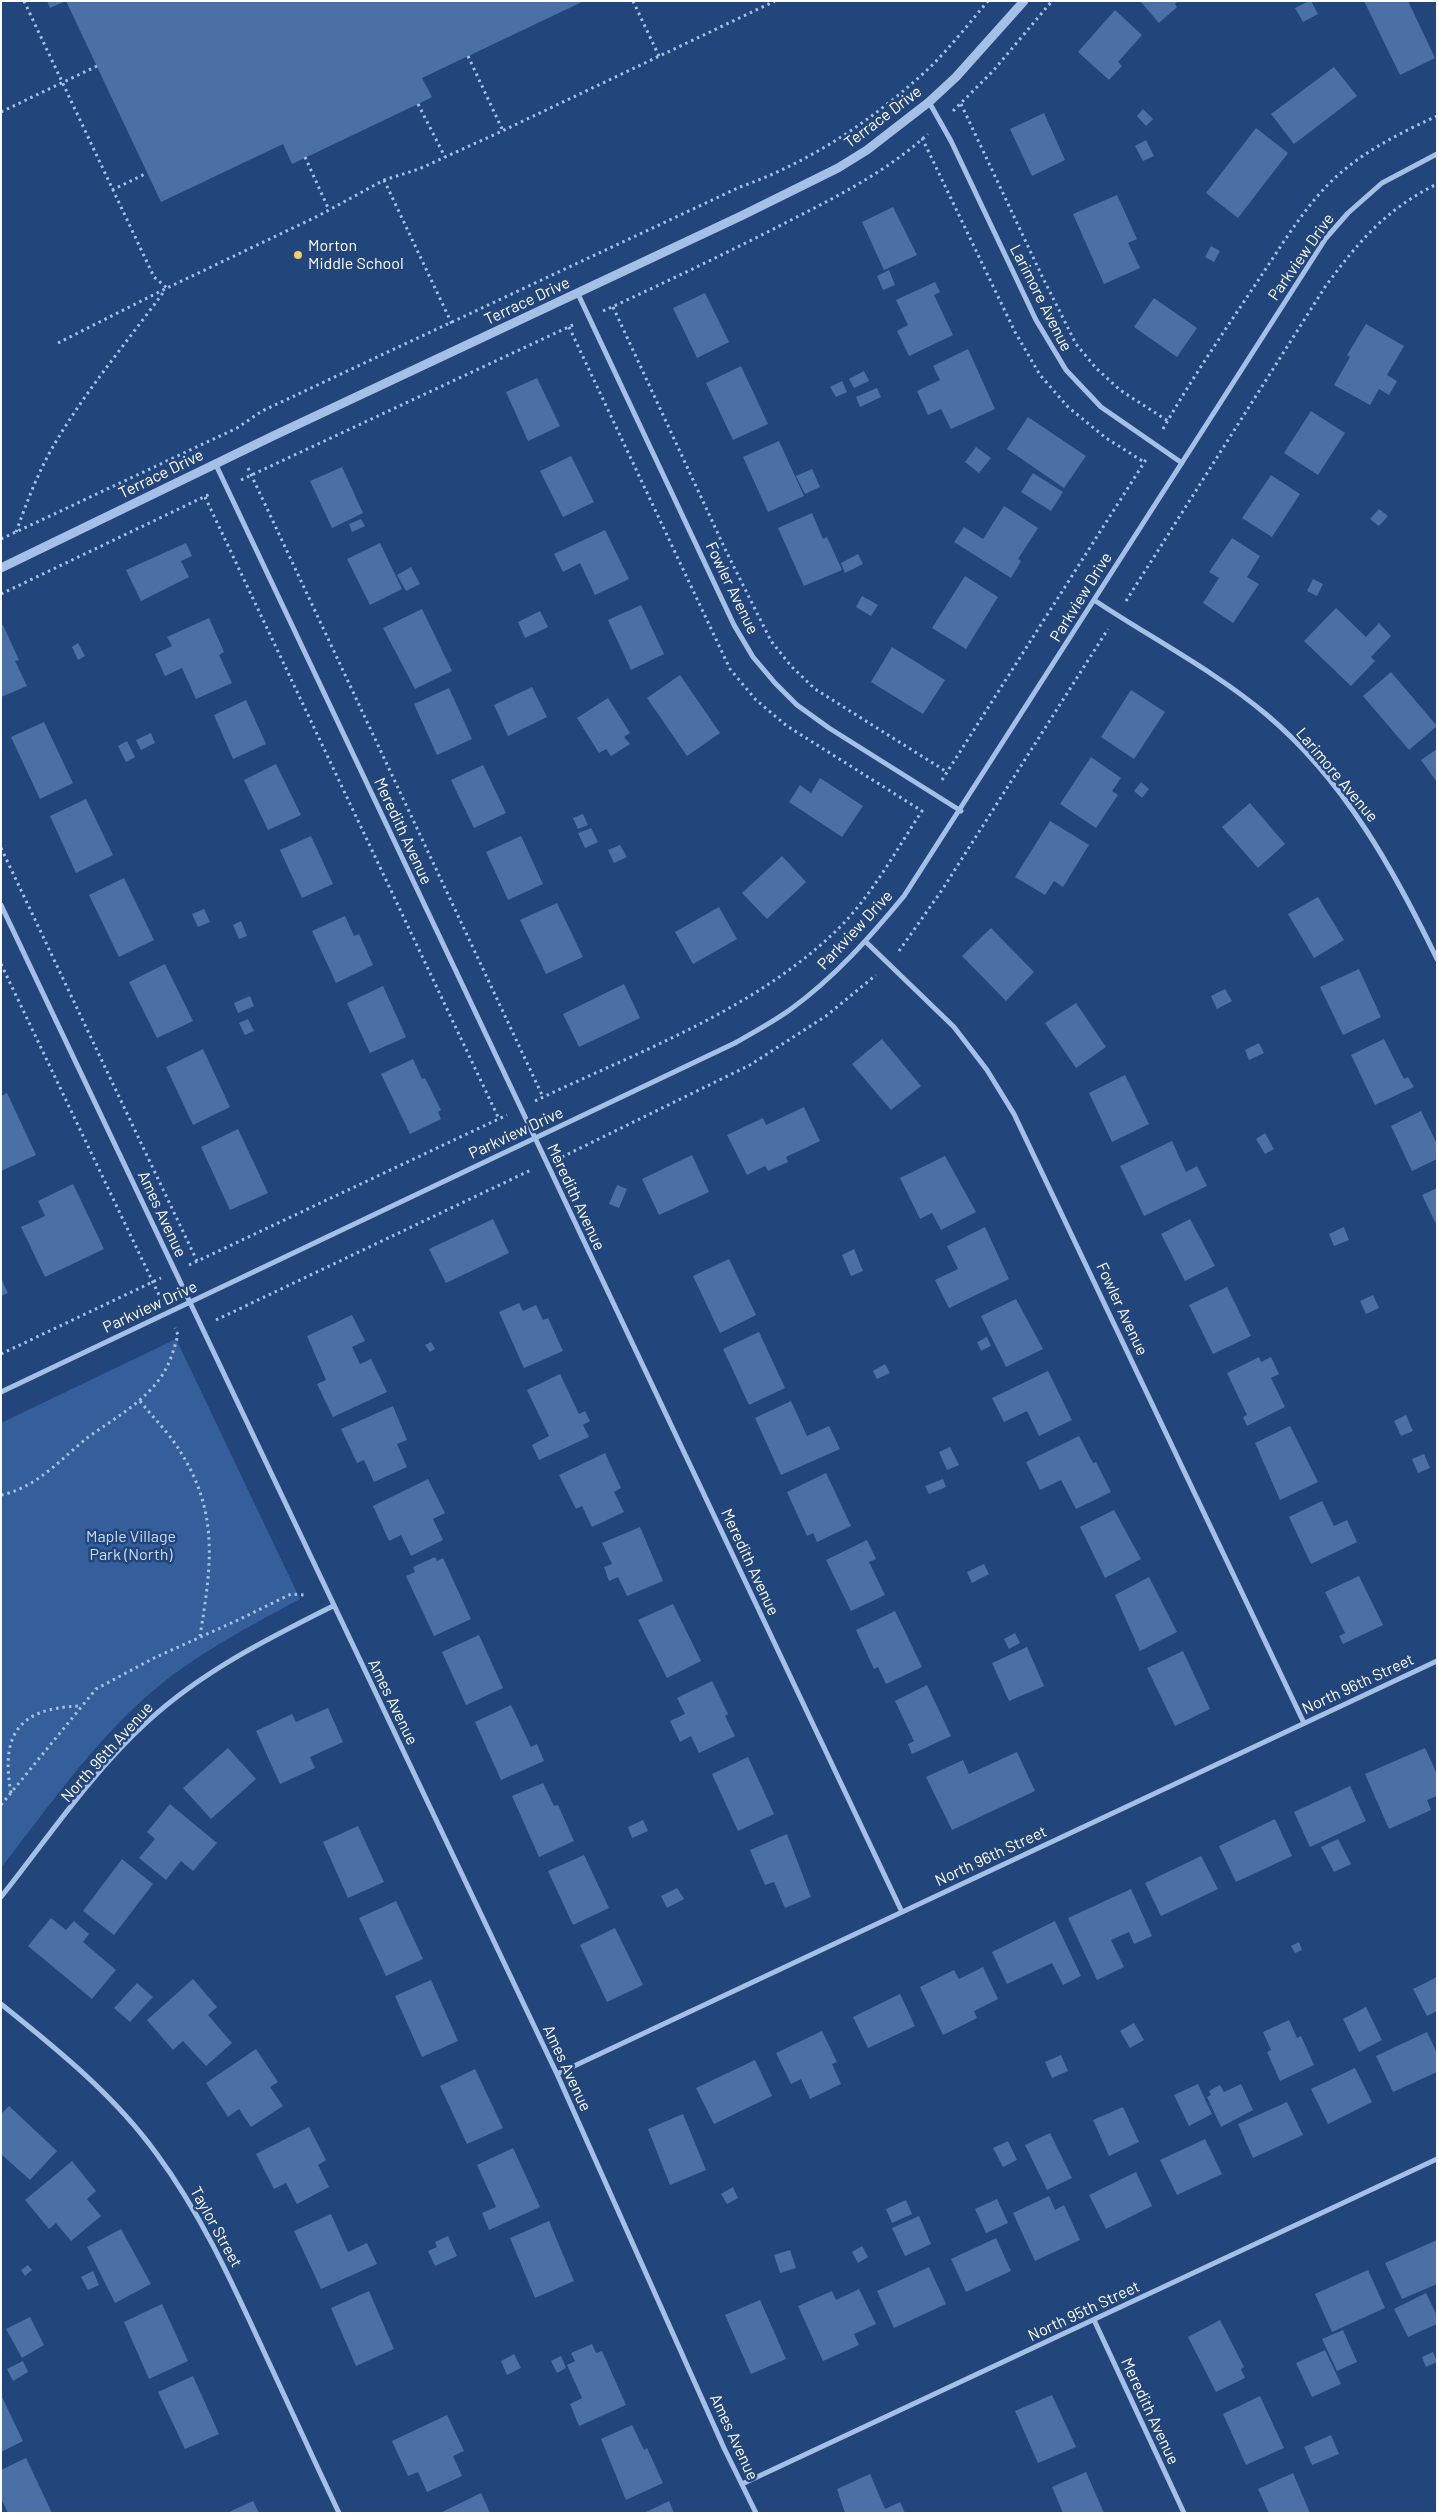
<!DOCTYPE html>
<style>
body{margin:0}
#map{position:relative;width:1438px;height:2514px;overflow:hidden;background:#22467c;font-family:Barlow,sans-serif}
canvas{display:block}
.frame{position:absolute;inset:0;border:2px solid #fff;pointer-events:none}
</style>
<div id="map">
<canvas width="1438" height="2514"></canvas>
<div class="frame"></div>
</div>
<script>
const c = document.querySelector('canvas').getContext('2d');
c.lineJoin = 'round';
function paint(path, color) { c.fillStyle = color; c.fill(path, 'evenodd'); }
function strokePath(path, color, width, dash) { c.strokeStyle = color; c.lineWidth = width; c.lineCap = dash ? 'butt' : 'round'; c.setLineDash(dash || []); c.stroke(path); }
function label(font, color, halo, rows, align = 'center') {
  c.font = font + ' Barlow,sans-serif'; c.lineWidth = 5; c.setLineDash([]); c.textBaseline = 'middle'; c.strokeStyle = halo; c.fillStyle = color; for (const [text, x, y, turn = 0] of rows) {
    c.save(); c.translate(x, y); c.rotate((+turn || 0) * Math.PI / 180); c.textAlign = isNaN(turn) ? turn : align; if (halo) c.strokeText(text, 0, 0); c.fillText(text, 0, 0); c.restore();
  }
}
const green = new Path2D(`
 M176,1339l124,260c-58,31 -117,62 -165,108 -51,48 -91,106 -134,161v-445z`);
const building = new Path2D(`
 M47,1h19l-16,7z
 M66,1h518l-162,77 10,19 -14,7 -126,60 -9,-20 -122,58z
 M1140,1h38l-3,3 2,3 -18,16z
 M1309,1h2l7,13 -15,8 -8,-14z
 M1364,1h44l27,57 -35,17z
 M1115,10l27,25 -24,27 4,4 -13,14 -31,-28z
 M1334,67l23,29 -63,48 -23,-30z
 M1143,109l10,10 -7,7 -9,-10z
 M1044,113l21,47 -33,16 -22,-47z
 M1256,128l32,25 -50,65 -32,-25z
 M1146,140l8,16 -11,5 -8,-15z
 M1117,195l20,44 -9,4 12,25 -36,16 -31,-70z
 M893,207l24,48 -33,15 -22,-48z
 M1211,246l9,5 -6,11 -9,-5z
 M889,270l6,15 -12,5 -6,-14z
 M935,282l5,10 -6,3 19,40 -44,21 -12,-25 11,-6 -12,-25z
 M705,293l24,49 -32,16 -24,-50z
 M1154,298l43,30 -20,29 -43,-30z
 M1366,324l38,22 -17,29 10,6 -8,14 -10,-6 -9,16 -36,-20 16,-28 -3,-2z
 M968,349l27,60 -44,20 -10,-20 -13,6 -11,-24 23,-11 -7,-14z
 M741,366l27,58 -35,16 -27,-57z
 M864,371l5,10 -15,7 -5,-9z
 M537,378l23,48 -32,15 -22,-49z
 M842,381l5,11 -11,5 -6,-10z
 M877,388l4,9 -21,10 -4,-10z
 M1311,411l34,22 -27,42 -34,-22z
 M1028,417l58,39 -22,32 -57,-39z
 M779,441l25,55 -36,16 -25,-55z
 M976,447l15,11 -12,15 -14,-11z
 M571,456l23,46 -31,15 -23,-46z
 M342,467l21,46 -31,15 -22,-47z
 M812,469l8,18 -15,7 -9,-18z
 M1033,473l30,19 -12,19 -30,-19z
 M1271,475l29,19 -28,43 -30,-19z
 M1004,506l34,22 -20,31 3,2 -10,17 -57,-36 10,-15 19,12z
 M1379,509l9,7 -9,10 -9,-7z
 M812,513l11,26 4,-2 15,33 -38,16 -26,-58z
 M361,519l4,7 -13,6 -3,-8z
 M605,530l24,49 -34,16 -15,-32 -17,9 -9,-18z
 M1232,538l28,18 -13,21 12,7 -26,39 -30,-20 16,-25 -10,-6z
 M186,543l6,13 -11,5 8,16 -48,24 -15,-31z
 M380,543l22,46 -32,16 -23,-46z
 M858,554l5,10 -18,9 -4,-10z
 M411,567l9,17 -14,7 -9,-16z
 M965,576l33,21 -32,52 -34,-21z
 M1313,579l10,5 -6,12 -10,-5z
 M862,596l16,9 -7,11 -15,-9z
 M641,605l23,49 -33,16 -23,-50z
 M1336,608l30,29 13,-14 12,13 -20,21 4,4 -24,25 -47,-45z
 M422,609l30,62 -37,18 -32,-61z
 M540,611l8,16 -23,11 -7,-16z
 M209,618l15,34 -5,3 13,28 -36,16 -14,-31 -17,8 -10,-22 17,-8 -5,-9z
 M3,625l16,35 -4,1 12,25 -26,11v-71z
 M78,643l7,13 -7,4 -6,-13z
 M892,647l53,33 -22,34 -52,-32z
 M1391,672l46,54 -28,24 -46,-54z
 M680,675l40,58 -33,23 -40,-58z
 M532,687l15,30 -39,19 -14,-31z
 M449,688l23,51 -35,16 -23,-51z
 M1131,690l34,22 -31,47 -33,-22z
 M608,698l22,35 -6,4 6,7 -19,12 -5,-7 -7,4 -22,-35z
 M246,700l20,44 -33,15 -19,-44z
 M44,722l29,61 -33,16 -29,-62z
 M151,733l4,10 -14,7 -5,-10z
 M127,741l8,16 -9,5 -8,-16z
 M1437,749v33l-16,-22z
 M1091,757l30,21 -9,13 6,4 -22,33 -36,-24z
 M276,764l25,51 -33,15 -24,-50z
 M483,765l23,48 -32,15 -23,-48z
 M820,778l43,28 -21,31 -53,-35 11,-17 11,8z
 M1141,782l8,7 -7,9 -8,-7z
 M86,799l27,56 -37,18 -26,-57z
 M1250,803l35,41 -27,24 -36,-41z
 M583,814l5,11 -10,4 -5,-11z
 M1050,821l39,24 -26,42 -9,-6 -9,14 -30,-18z
 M591,828l7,14 -13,6 -7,-15z
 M311,836l22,48 -31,14 -22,-48z
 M521,836l22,48 -35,16 -22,-48z
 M620,845l7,12 -13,6 -6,-13z
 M782,856l24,26 -39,37 -25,-26z
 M124,878l30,62 -35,17 -30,-62z
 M1318,897l26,43 -30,18 -26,-44z
 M557,903l26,54 -37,17 -26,-54z
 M719,907l18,32 -44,25 -18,-32z
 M204,909l6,13 -12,5 -6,-13z
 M345,916l9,20 5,-2 14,31 -37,18 -24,-52z
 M241,921l6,15 -8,3 -6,-14z
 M991,928l43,44 -28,29 -44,-45z
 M165,964l28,57 -36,17 -28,-56z
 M1359,969l22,48 -38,18 -23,-48z
 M624,984l16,34 -61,29 -16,-33z
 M383,986l23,51 -36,16 -23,-50z
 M1225,989l7,12 -15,8 -6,-13z
 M250,996l4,10 -16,7 -4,-10z
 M1076,1003l30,44 -30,21 -31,-45z
 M248,1019l6,12 -9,4 -6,-12z
 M882,1039l39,47 -30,24 -39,-46z
 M1384,1039l20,40 4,-2 6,10 -39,18 -24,-50z
 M1259,1043l5,10 -15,7 -4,-10z
 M203,1049l27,58 -37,18 -27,-58z
 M413,1059l9,20 3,-1 16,32 -3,2 3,7 -31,15 -29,-60z
 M1125,1075l24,49 -37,18 -23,-49z
 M7,1093l29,62 -35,16v-75z
 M804,1107l16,34 -34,16 2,5 -20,9 -3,-5 -18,9 -20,-40 36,-17 3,7z
 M1421,1111l16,33v15l-25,12 -21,-45z
 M238,1129l30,64 -38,17 -29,-63z
 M1265,1133l9,16 -9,5 -9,-15z
 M1172,1141l14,31 11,-6 10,20 -63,30 -24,-50z
 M692,1155l17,37 -50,23 -17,-36z
 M945,1156l31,56 -35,18 -9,-17 -12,6 -20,-41z
 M73,1184l31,65 -59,28 -24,-50 24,-11 -7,-15z
 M617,1185l10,4 -8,19 -10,-4z
 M1437,1188v38l-15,-31z
 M493,1219l16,34 -63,30 -17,-34z
 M1190,1219l25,47 -30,15 -24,-47z
 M985,1227l24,52 -60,29 -14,-28 23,-11 -11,-23z
 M1344,1227l5,13 -15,6 -5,-12z
 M854,1249l9,22 -12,5 -9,-21z
 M729,1259l27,56 -36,18 -27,-57z
 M1,1278l7,15 -7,3z
 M1227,1287l24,49 -38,18 -24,-49z
 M1373,1295l6,13 -13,6 -6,-13z
 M1016,1299l27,50 -37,18 -25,-51z
 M519,1303l4,8 13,-6 7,15 5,-2 15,33 -39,17 -25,-56z
 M352,1315l13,26 -13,6 8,17 11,-5 16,33 -54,25 -16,-33 9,-4 -19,-44z
 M759,1332l26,56 -36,17 -26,-56z
 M987,1337l4,9 -10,5 -4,-9z
 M431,1342l4,7 -5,3 -5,-7z
 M1259,1357l2,5 10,-5 8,17 -8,4 14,29 -38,19 -4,-9 4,-2 -20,-42z
 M885,1364l5,9 -13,6 -4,-8z
 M1048,1371l24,49 -33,16 -12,-25 -23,11 -12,-24z
 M560,1374l19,40 6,-3 5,10 -7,4 6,12 -50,23 -7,-15 17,-9 -22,-46z
 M791,1401l16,35 22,-10 11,23 -59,26 -26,-57z
 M393,1406l14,34 -10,4 10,23 -33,15 -10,-22 -7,3 -16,-34z
 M1406,1415l7,16 -12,5 -7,-15z
 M1290,1426l28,56 -38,18 -25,-57z
 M1079,1436l14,27 3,-1 15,30 -35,17 -15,-29 -21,10 -14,-28z
 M950,1447l9,18 -12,5 -8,-18z
 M605,1453l16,35 -7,4 10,20 -32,15 -10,-21 -6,3 -17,-34z
 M1424,1454l6,14 -12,5 -6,-14z
 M826,1473l25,53 -34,16 -4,-9 -6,3 -20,-44z
 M428,1479l17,34 -12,6 10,21 -32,16 -10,-21 -12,6 -16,-35z
 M943,1479l3,8 -17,7 -4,-8z
 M1322,1501l12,25 13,-6 10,22 -46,22 -22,-47z
 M1114,1510l27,49 -36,19 -25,-51z
 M640,1527l23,54 -36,15 -9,-19 -9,4 -5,-14 8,-3 -10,-21z
 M867,1540l9,19 -7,3 16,33 -34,16 -25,-51z
 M435,1557l2,4 6,-3 28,61 -37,17 -28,-60 9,-4 -2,-5z
 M984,1564l5,10 -17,9 -5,-11z
 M1359,1576l24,49 -40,19 -4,-8 6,-3 -20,-41z
 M1149,1577l28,55 -37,19 -25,-56z
 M673,1604l28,57 -34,17 -29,-58z
 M895,1611l27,56 -36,17 -8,-17 -4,2 -18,-39z
 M1015,1633l5,10 -11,6 -5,-10z
 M479,1635l24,53 -37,17 -24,-53z
 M1027,1647l17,39 -35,15 -17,-38z
 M1183,1651l27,58 -35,17 -28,-58z
 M712,1681l16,33 -3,2 10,20 -36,17 -8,-17 -11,6 -10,-21 15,-7 -8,-16z
 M927,1685l24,51 -39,18 -4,-10 6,-3 -19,-40z
 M511,1705l20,42 6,-3 7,17 -43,19 -26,-58z
 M328,1708l15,34 -33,15 5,11 -35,16 -24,-53 36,-17 4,8z
 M228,1748l28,31 -45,40 -28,-31z
 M1425,1748l12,26v22l-10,4 4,10 -42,19 -24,-55z
 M1017,1752l18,39 -83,39 -26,-53 37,-17 6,14z
 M748,1757l26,57 -36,17 -26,-57z
 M543,1783l11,23 4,-1 16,36 -35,16 -27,-61z
 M1350,1786l16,35 -56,26 -16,-35z
 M170,1804l47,39 -24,28 -12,-10 -15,19 -27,-22 16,-19 -8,-7z
 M1275,1819l17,37 -56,26 -17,-36z
 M643,1820l5,11 -16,7 -4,-11z
 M358,1826l26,56 -36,16 -25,-56z
 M787,1834l24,63 -26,11 -11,-26 -9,3 -15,-35z
 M1338,1839l13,25 -17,8 -13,-25z
 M584,1855l25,53 -36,17 -25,-54z
 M1201,1856l17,33 -57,27 -16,-33z
 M122,1859l31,25 -39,51 -31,-24z
 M677,1888l7,11 -17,9 -6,-12z
 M1131,1889l21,47 -18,8 -5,-12 -18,8 13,27 -27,13 -29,-62z
 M396,1901l27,58 -37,17 -27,-58z
 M51,1918l15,12 8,-9 15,13 -6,8 33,28 -24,29 -64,-53z
 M1055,1921l26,55 -18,9 -11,-22 -45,21 -15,-32z
 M615,1928l28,57 -36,17 -27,-57z
 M1299,1942l3,8 -7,3 -4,-7z
 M983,1967l15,32 -24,12 3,7 -34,17 -23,-48 34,-17 5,9z
 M1437,1977v34l-10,5 -14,-27z
 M193,1979l24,28 -9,8 24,28 -26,23 -23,-25 -10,9 -26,-30z
 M431,1980l27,61 -36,16 -27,-61z
 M137,1983l16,14 -23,25 -16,-14z
 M900,1994l15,32 -47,22 -15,-31z
 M1366,2007l16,33 -23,12 -16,-33z
 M1289,2020l8,18 4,-2 13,29 -34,16 -13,-29 4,-2 -8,-18z
 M1134,2023l10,17 -14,8 -10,-17z
 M822,2031l15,31 -5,2 9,20 -31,15 -9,-20 -10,5 -15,-31z
 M1427,2032l10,21v19l-44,20 -17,-36z
 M256,2049l22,33 -8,5 13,19 -32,21 -12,-18 -11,8 -22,-34z
 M1061,2055l7,16 -16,7 -7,-16z
 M755,2060l17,36 -58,28 -18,-36z
 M1355,2068l17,34 -44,22 -17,-35z
 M475,2069l28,59 -36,16 -27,-58z
 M1198,2084l14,30 -23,12 -15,-31z
 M1241,2084l12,26 -32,17 -14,-30 4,-2 -2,-4 11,-6 4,7z
 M1287,2102l16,33 -50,23 -15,-34z
 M9,2106l48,45 -27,29 -29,-26v-40z
 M1123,2107l16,35 -30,14 -16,-36z
 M683,2114l23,56 -36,15 -22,-56z
 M309,2127l17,33 -8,5 11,22 -32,17 -11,-21 -12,6 -18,-35z
 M1050,2133l22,45 -25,12 -22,-45z
 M1205,2139l17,35 -45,21 -17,-35z
 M1008,2141l9,19 -14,7 -10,-19z
 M513,2148l27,59 -51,23 -7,-17 14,-6 -19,-42z
 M72,2161l24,30 -9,8 14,17 -30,25 -15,-18 -7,6 -24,-29z
 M1136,2172l16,34 -46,23 -17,-34z
 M733,2187l5,11 -11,6 -6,-10z
 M1049,2196l6,14 9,-5 16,35 -45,21 -22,-48z
 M997,2199l11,24 -22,10 -11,-24z
 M906,2200l6,14 -20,9 -6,-14z
 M331,2214l17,38 19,-9 10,21 -56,25 -27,-58z
 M919,2216l12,28 -26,12 -13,-28z
 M549,2221l25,60 -39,17 -25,-60z
 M121,2229l30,55 -36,19 -28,-56z
 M448,2236l9,20 -22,10 -7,-15 9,-4 -2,-5z
 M996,2238l15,33 -45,21 -15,-33z
 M1437,2240v44l-35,15 -17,-36z
 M862,2246l6,11 -10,6 -6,-11z
 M790,2250l6,18 -16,5 -6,-18z
 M28,2265l4,5 -7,6 -4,-6z
 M929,2267l17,37 -52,24 -17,-37z
 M1368,2270l17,38 -53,24 -17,-38z
 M93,2271l6,14 -11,5 -7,-13z
 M859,2289l17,35 -22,10 5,11 -36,16 -25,-55 34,-15 4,9z
 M369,2291l25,58 -38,17 -25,-58z
 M1426,2293l11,23v8l-29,13 -14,-28z
 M760,2300l26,59 -35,15 -26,-59z
 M162,2304l26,57 -39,18 -25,-57z
 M30,2317l14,28 -22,13 -16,-29z
 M1220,2320l24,47 -3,2 4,9 -29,14 -28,-55z
 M1343,2330l14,32 -20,9 -15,-32z
 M592,2344l4,9 6,-2 24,54 -47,21 -9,-22 12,-6 -15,-33 8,-4 -4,-8z
 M1325,2350l16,34 -29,13 -16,-34z
 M1433,2352l4,10 -11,5 -4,-10z
 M514,2354l7,14 -14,7 -6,-14z
 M561,2356l5,12 -9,5 -6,-12z
 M23,2361l5,11 -15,9 -6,-12z
 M193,2376l26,58 -34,15 -27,-57z
 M1,2395l22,46 -22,11z
 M1052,2395l24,52 -38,16 -23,-52z
 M1260,2396l24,52 -38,17 -23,-51z
 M447,2415l17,36 -11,5 9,20 -35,16 -9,-20 -10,4 -16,-35z
 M632,2425l12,25 3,-2 16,35 -37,17 -25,-61z
 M1331,2435l8,19 -27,11 -8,-18z
 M26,2458l26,55h-44l-7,-15v-28z
 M1086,2472l18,41h-41l-11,-26z
 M1293,2473l17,40h-41l-11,-24z
 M870,2474l15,35 15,-7 5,11h-60l-8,-24z
 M481,2493l9,20h-50z
 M253,2501l6,12h-32z
 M669,2501l5,12h-30z`);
const path = new Path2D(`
 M24,1l130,276 13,11
 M633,1l26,55
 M468,56l35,75
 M418,104l27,53
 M961,104l80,170 35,70 20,24 24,22 48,31
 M953,111l40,-40 59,-70
 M1,112l96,-46
 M922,138l93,194 25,43 28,32 38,31 38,24
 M305,157l24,53
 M384,180l68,144
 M112,190l35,-17
 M613,307l113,244 45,90 20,25 24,23 132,83
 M603,311c63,-29 126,-59 188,-91 49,-25 96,-49 137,-86
 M569,327l161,342 26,31 31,26 135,85
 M58,343l109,-55 151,-72 66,-36 35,-11 81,-37 275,-131
 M1163,429c30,-53 65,-103 98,-153 23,-34 45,-72 76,-100 29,-26 65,-44 100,-60
 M248,468l295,629
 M241,480l334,-156
 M205,497l294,622
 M16,532c11,-30 22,-60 38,-87 32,-55 74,-104 111,-155
 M1,539l236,-111 25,-17 478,-224c65,-23 124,-61 176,-107 27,-23 49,-52 72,-79
 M1,594l209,-100
 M1126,601l199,-314c33,-45 61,-78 112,-103
 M942,780l205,-322
 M1,848l196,413
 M899,951l43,-61 166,-261
 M1,964l159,333
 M535,1101c104,-50 216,-89 301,-170 36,-35 60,-81 88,-123
 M562,1157l188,-92 76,-49 50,-41
 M189,1265l318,-150
 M216,1320l315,-150
 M1,1354l160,-76
 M140,1401c11,14 24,27 34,41 46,66 38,120 26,194
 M1,1495c35,-7 60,-36 86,-57 26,-19 55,-34 74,-61 9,-13 13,-28 17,-42l-3,-7
 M11,1793c-11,-60 9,-85 69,-87
 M1,1805l95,-116 58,-31 82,-37 55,-27 13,1`);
const minor = new Path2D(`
 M929,102l22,39 85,179 30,50 35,37 81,56
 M578,294l156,331 19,32 22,26 22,22 32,23 132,83
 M216,465l686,1447
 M1094,600c57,38 121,71 173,115 77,65 127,155 170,244
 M1,905l556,1169 167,374 32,65
 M866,942l88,85 33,43 27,44 290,609
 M1,1392l734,-349c19,-11 38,-21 56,-34 44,-32 79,-72 113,-113l422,-658 22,-25 34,-30 55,-29
 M1,1897c47,-59 90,-124 146,-175 54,-50 120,-83 186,-116
 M1,2004c56,45 113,91 155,149 43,58 73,123 103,188 27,58 53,115 80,172
 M557,2074l880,-413
 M1094,2320l90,193
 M742,2484l695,-325`);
const tertiary = new Path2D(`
 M1,568l272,-132 468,-220 97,-48 29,-18 62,-48 27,-25 68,-76`);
const markers = [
 [298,255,5,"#f2ce67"]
];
const streetNames = [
 ["Terrace Drive",883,117,-37],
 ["Parkview Drive",1301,257,-55],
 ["Larimore Avenue",1041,298,63],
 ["Terrace Drive",527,301,-25],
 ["Terrace Drive",161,474,-26],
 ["Fowler Avenue",732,588,64],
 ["Parkview Drive",1081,597,-58],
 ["Larimore Avenue",1337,775,50],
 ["Meredith Avenue",403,831,65],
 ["Parkview Drive",855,930,-47],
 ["Parkview Drive",516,1133,-25],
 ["Meredith Avenue",576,1197,65],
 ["Ames Avenue",162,1214,65],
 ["Parkview Drive",150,1307,-25],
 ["Fowler Avenue",1122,1309,65],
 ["Meredith Avenue",750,1562,65],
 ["North 96th Street",1358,1684,-25],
 ["Ames Avenue",393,1702,64],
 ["North 96th Avenue",107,1752,-48],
 ["North 96th Street",991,1856,-25],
 ["Ames Avenue",567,2068,65],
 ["Taylor Street",216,2227,61],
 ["North 95th Street",1084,2311,-25],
 ["Meredith Avenue",1150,2411,65],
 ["Ames Avenue",734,2437,65]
];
const poiNames = [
 ["Morton",308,246],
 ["Middle School",308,264]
];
const parkNames = [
 ["Maple Village",131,1537],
 ["Park (North)",131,1555]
];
paint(green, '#355f9a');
paint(building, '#4a70a6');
strokePath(path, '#a5c0e6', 3, [2.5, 4]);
strokePath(minor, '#a5c0e6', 5);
strokePath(tertiary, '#a5c0e6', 9);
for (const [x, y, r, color] of markers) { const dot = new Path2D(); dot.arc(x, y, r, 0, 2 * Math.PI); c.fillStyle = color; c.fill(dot); strokePath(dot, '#22467c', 2); }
label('16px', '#fff', '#22467c', streetNames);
label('16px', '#fff', '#22467c', poiNames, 'left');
label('16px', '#c8dbf5', '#22467c', parkNames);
</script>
